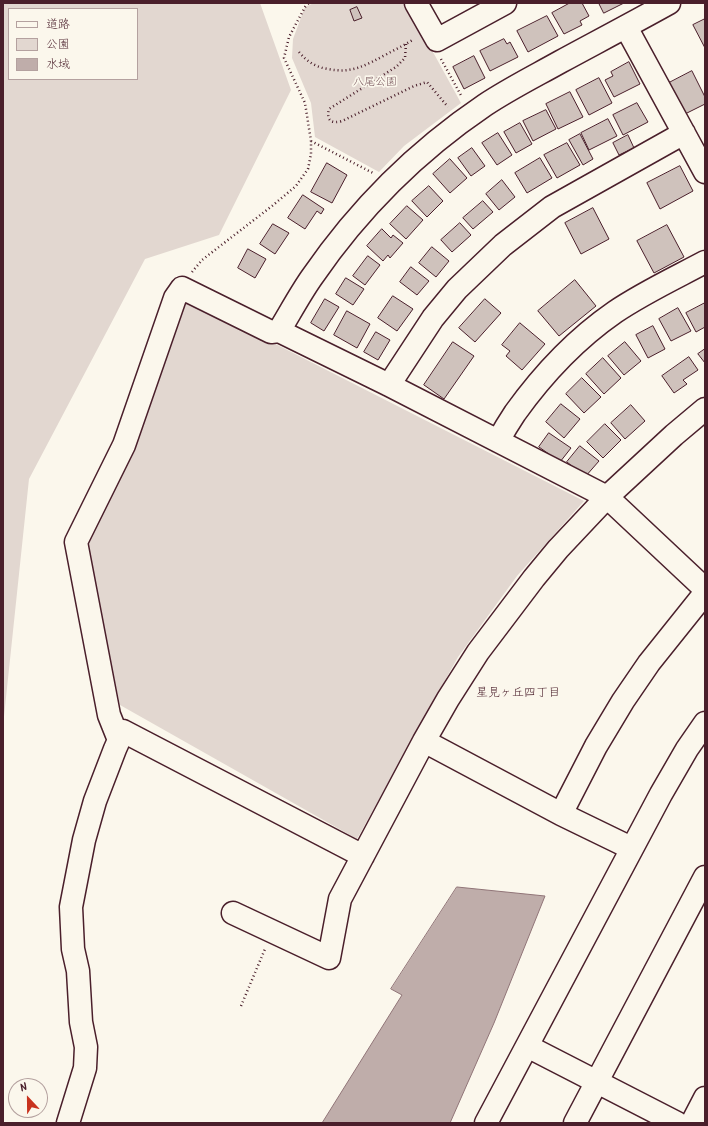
<!DOCTYPE html>
<meta charset="utf-8">
<style>
body{margin:0}
#map{position:relative;width:708px;height:1126px;overflow:hidden;background:#fbf7ec;font-family:Kalam,"Klee One",sans-serif}
canvas{display:block}
.frame{position:absolute;inset:0;border:4px solid #4a1f2b;pointer-events:none}
.legend{position:absolute;left:8px;top:8px;width:130px;height:72px;box-sizing:border-box;background:#fbf7ec;border:1px solid #b4a19f;margin:0;padding:5px 7px;list-style:none;font-size:12px;color:#4a1f2b}
.legend li{display:flex;align-items:center;gap:8px;height:20px}
.legend b{width:20px;border:1px solid #b4a19f}
.north{position:absolute;left:8px;top:1078px;width:40px;height:40px;box-sizing:border-box;background:#fbf7ec;border:1px solid #b4a19f;border-radius:50%;rotate:338deg;font-size:11px;font-weight:700;line-height:16px;text-align:center;color:#4a1f2b}
.north::after{content:'';display:block;margin:auto;width:14px;height:18px;background:#c8321e;clip-path:polygon(50% 0,100% 100%,50% 72%,0 100%)}
</style>
<div id="map">
<canvas width="708" height="1126"></canvas>
<div class="frame"></div>
<ul class="legend">
<li><b style="height:5px;background:#fbf7ec"></b>道路</li>
<li><b style="height:11px;background:#e2d7d0"></b>公園</li>
<li><b style="height:11px;background:#bfadaa"></b>水域</li>
</ul>
<div class="north">N</div>
</div>
<script>
const c = document.querySelector('canvas').getContext('2d');
c.lineJoin = 'round';
function paint(path, color) { c.fillStyle = color; c.fill(path, 'evenodd'); }
function strokePath(path, color, width, dash) { c.strokeStyle = color; c.lineWidth = width; c.lineCap = dash ? 'butt' : 'round'; c.setLineDash(dash || []); c.stroke(path); }
function label(font, color, halo, rows, align = 'center') {
  c.font = font + ' Kalam,"Klee One",sans-serif'; c.lineWidth = 3.5; c.setLineDash([]); c.textBaseline = 'middle'; c.strokeStyle = halo; c.fillStyle = color; for (const [text, x, y, turn = 0] of rows) {
    c.save(); c.translate(x, y); c.rotate((+turn || 0) * Math.PI / 180); c.textAlign = isNaN(turn) ? turn : align; if (halo) c.strokeText(text, 0, 0); c.fillText(text, 0, 0); c.restore();
  }
}
const green = new Path2D(`
 M3,3h257l31,87 -72,145 -74,24 -116,220 -26,247zM9,9h128v70h-128z
 M314,3h92l55,100 -57,43 -25,26 -64,-35 -4,-34 -19,-45 1,-19 12,-32z
 M191,301l393,200 -67,75 -59,81 -101,182 -237,-134 -35,-162 99,-240z`);
const water = new Path2D(`
 M457,887l88,9 -51,127 -44,100h-128l80,-128 -11,-6z`);
const building = new Path2D(`
 M570,3h12l7,13 -9,5 2,4 -18,9 -12,-21z
 M599,3h25l-20,10z
 M357,7l5,11 -8,3 -4,-11z
 M547,16l11,20 -30,16 -11,-21z
 M705,19v29l-12,-23z
 M504,39l3,5 3,-2 8,15 -28,14 -10,-20z
 M474,56l11,22 -21,11 -11,-22z
 M629,62l11,22 -26,13 -9,-17 8,-4 -2,-4z
 M692,71l13,26v7l-22,11 -16,-31z
 M599,78l13,25 -23,12 -13,-25z
 M570,92l13,25 -25,12 -12,-25z
 M637,103l11,19 -25,13 -10,-20z
 M546,110l10,19 -23,12 -10,-20z
 M608,119l9,17 -28,14 -8,-17z
 M520,123l12,21 -16,9 -12,-21z
 M498,133l14,22 -15,10 -15,-22z
 M580,134l13,25 -10,6 -14,-25z
 M628,135l6,13 -15,7 -6,-12z
 M567,143l13,22 -23,13 -13,-23z
 M472,148l13,18 -14,10 -13,-18z
 M540,158l12,20 -25,15 -12,-20z
 M450,159l17,19 -17,15 -17,-19z
 M327,163l20,12 -15,28 -21,-11z
 M680,166l13,25 -33,18 -13,-26z
 M502,180l13,17 -16,13 -13,-16z
 M429,186l14,15 -16,16 -15,-16z
 M303,195l21,14 -3,5 -4,-3 -12,18 -17,-11z
 M483,201l10,11 -20,17 -10,-11z
 M407,206l16,14 -17,19 -16,-15z
 M593,208l16,31 -28,15 -16,-31z
 M460,223l11,12 -19,17 -11,-12z
 M273,224l16,9 -14,21 -15,-10z
 M667,225l17,32 -30,16 -17,-32z
 M382,229l9,9 2,-3 10,8 -13,15 -2,-3 -5,6 -16,-15z
 M432,247l17,14 -13,16 -17,-14z
 M248,249l18,10 -11,19 -17,-10z
 M368,256l12,9 -15,20 -12,-9z
 M411,267l18,14 -12,14 -17,-13z
 M346,278l18,11 -11,16 -17,-11z
 M575,280l21,26 -37,30 -21,-25z
 M393,296l20,13 -16,22 -19,-13z
 M325,299l14,8 -15,24 -13,-8z
 M485,299l16,14 -26,29 -16,-14z
 M705,303v24l-9,5 -10,-19z
 M678,308l13,23 -20,10 -12,-22z
 M347,311l23,13 -13,24 -23,-13z
 M520,323l25,21 -23,26 -16,-14 4,-5 -8,-6z
 M653,326l12,23 -17,9 -12,-23z
 M376,332l14,8 -12,20 -14,-8z
 M453,342l21,14 -30,43 -20,-14z
 M625,342l16,19 -17,14 -16,-19z
 M705,349v14l-7,-9z
 M689,357l9,13 -15,10 4,4 -13,9 -12,-17z
 M603,358l18,20 -17,16 -18,-20z
 M582,378l19,19 -17,16 -18,-19z
 M561,404l19,15 -16,19 -18,-16z
 M631,405l14,16 -20,18 -14,-16z
 M605,424l16,16 -18,18 -16,-16z
 M549,433l22,15 -11,14 -21,-15z
 M580,446l19,15 -14,16 -18,-15z`);
const path = new Path2D(`
 M406,44l-1,14 -9,9 -67,42c-3,12 3,15 13,12l72,-35 13,-4 21,25
 M299,52c8,10 17,15 29,17 24,5 38,-4 59,-15 9,-5 18,-9 27,-15
 M441,59l21,38
 M311,141l62,32
 M192,272l10,-12 70,-54 24,-20 12,-17 3,-15v-13l-6,-38 -21,-45 5,-21 16,-30 4,-4
 M241,1006l24,-57`);
const minor = new Path2D(`
 M416,3l21,37 68,-37
 M626,27l79,145
 M279,331c11,-18 21,-37 33,-54 46,-67 105,-126 173,-172 24,-16 50,-29 75,-43 37,-20 73,-39 109,-59
 M389,385l44,-67 24,-29 46,-44 49,-38 132,-74
 M498,441c5,-9 11,-19 17,-28 28,-39 61,-74 100,-101 28,-19 60,-34 90,-50
 M119,740l-10,-25 -33,-173 48,-97 51,-147 7,-10 89,44 8,-1 110,54 218,112 98,92
 M424,741l137,73 70,34
 M561,814l35,-68 27,-45 26,-38 56,-70
 M233,913l96,45 11,-59 84,-158 24,-42 30,-47 56,-74 24,-29 49,-52 67,-62 31,-26
 M527,1046l150,77
 M68,1123l17,-55 1,-21 -5,-25 -3,-51 -5,-22 -2,-42 13,-67 11,-39 20,-52 8,-18 240,125
 M486,1123l175,-329 26,-45 18,-26
 M575,1123l130,-246
 M692,1123l13,-25`);
const parkNames = [
 ["八尾公園",375,83]
];
const neighbourhoodNames = [
 ["星見ヶ丘四丁目",518,694]
];
paint(green, '#e2d7d0');
paint(water, '#bfadaa');
strokePath(water, '#907477', 1);
paint(building, '#cfc2bc');
strokePath(building, '#4a1f2b', 1);
strokePath(minor, '#4a1f2b', 25);
strokePath(path, '#4a1f2b', 2.5, [1, 3]);
strokePath(minor, '#fbf7ec', 22);
label('11px', '#704d54', '#fbf7ec', parkNames);
label('12px', '#4a1f2b', '#fbf7ec', neighbourhoodNames);
</script>
